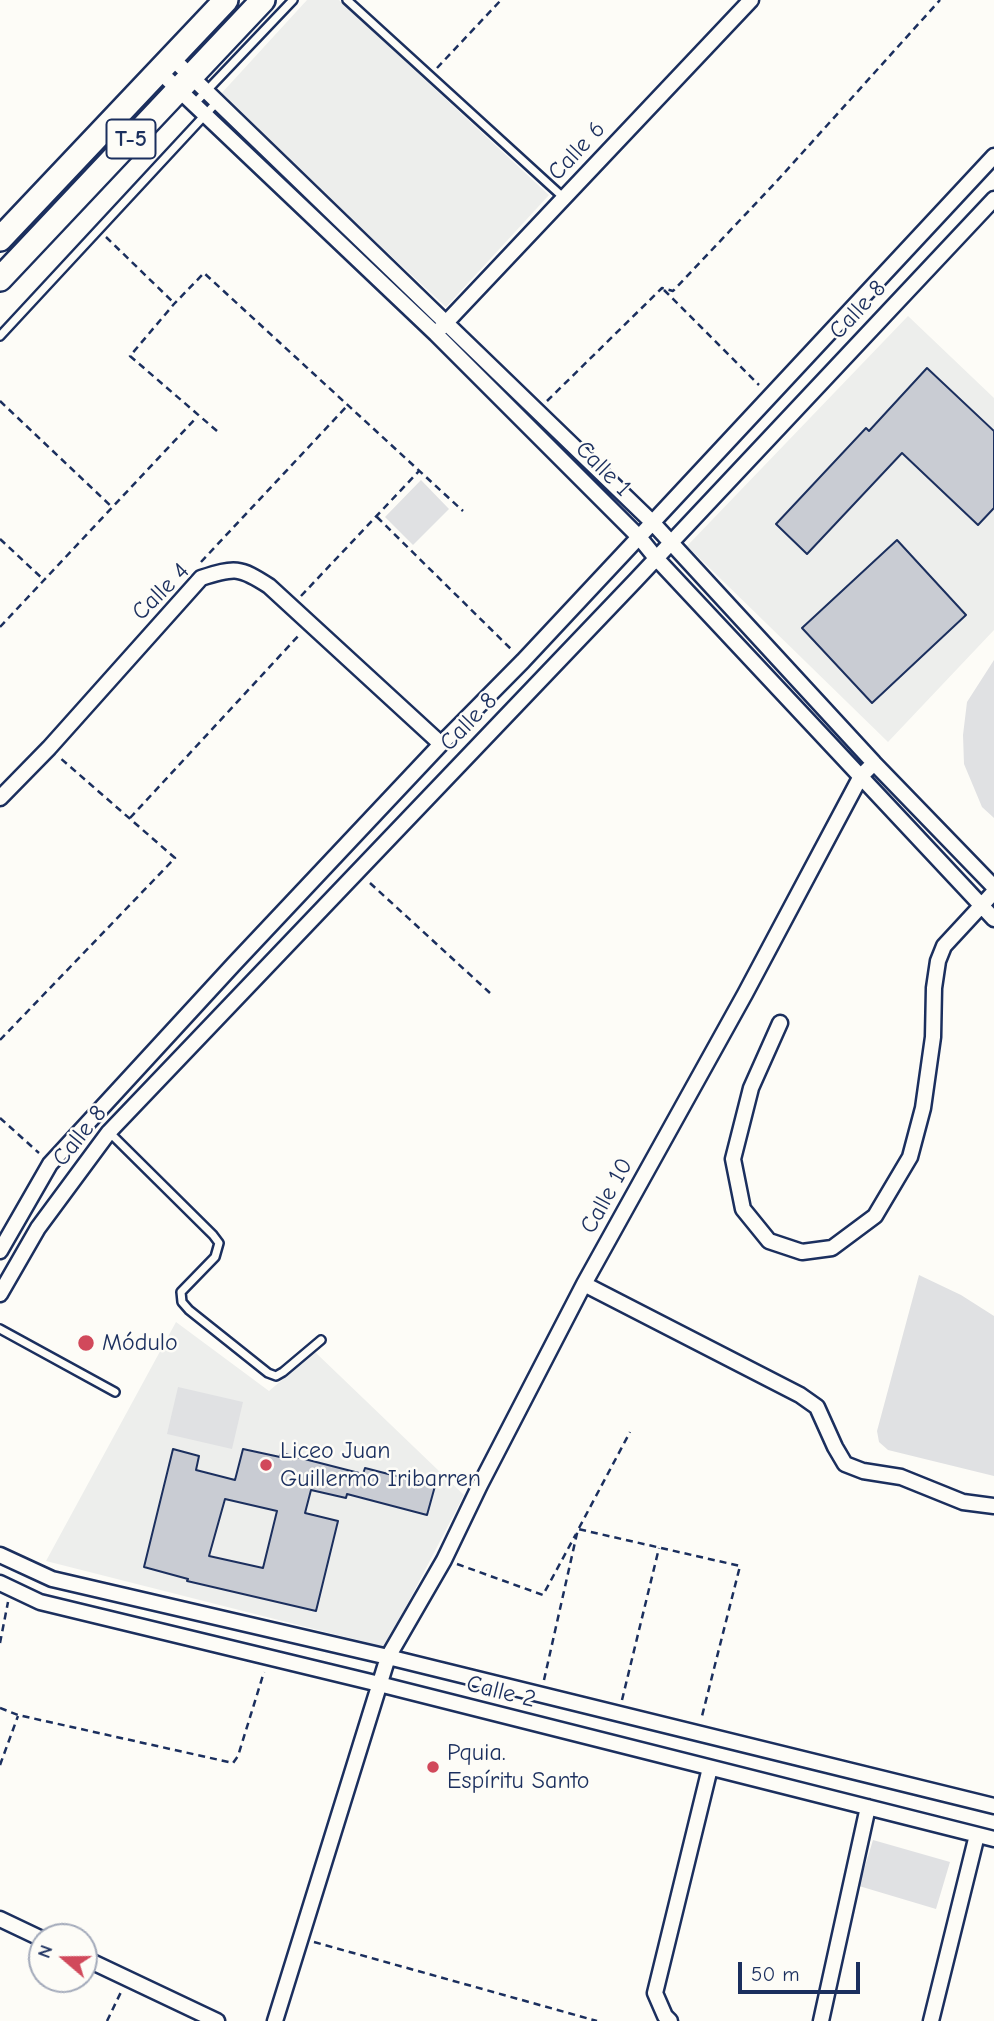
<!DOCTYPE html>
<meta charset="utf-8">
<style>
body{margin:0}
#map{position:relative;width:994px;height:2021px;overflow:hidden;background:#fdfcf7;font-family:"Comic Neue",sans-serif}
canvas{display:block}
.north{position:absolute;left:28px;top:1923px;width:70px;height:70px;box-sizing:border-box;background:#fdfcf7;border:2px solid #a3aaba;border-radius:50%;rotate:290deg;font-size:19px;font-weight:700;line-height:28px;text-align:center;color:#1b2f5e}
.north::after{content:'';display:block;margin:auto;width:24px;height:32px;background:#d1495b;clip-path:polygon(50% 0,100% 100%,50% 72%,0 100%)}
.scale{position:absolute;left:738px;top:1962px;width:122px;height:32px;box-sizing:border-box;border:4px solid #1b2f5e;border-top:0;padding-left:9px;font-size:21px;line-height:24px;white-space:nowrap;color:#1b2f5e;-webkit-text-stroke:5px #fdfcf7;paint-order:stroke}
</style>
<div id="map">
<canvas width="994" height="2021"></canvas>
<div class="north">N</div>
<div class="scale">50 m</div>
</div>
<script>
const c = document.querySelector('canvas').getContext('2d');
c.lineJoin = 'round';
function paint(path, color) { c.fillStyle = color; c.fill(path, 'evenodd'); }
function strokePath(path, color, width, dash) { c.strokeStyle = color; c.lineWidth = width; c.lineCap = dash ? 'butt' : 'round'; c.setLineDash(dash || []); c.stroke(path); }
function label(font, color, halo, rows, align = 'center') {
  c.font = font + ' "Comic Neue",sans-serif'; c.lineWidth = 5; c.setLineDash([]); c.textBaseline = 'middle'; c.strokeStyle = halo; c.fillStyle = color; for (const [text, x, y, turn = 0] of rows) {
    c.save(); c.translate(x, y); c.rotate((+turn || 0) * Math.PI / 180); c.textAlign = isNaN(turn) ? turn : align; if (halo) c.strokeText(text, 0, 0); c.fillText(text, 0, 0); c.restore();
  }
}
const built = new Path2D(`
 M307,0h32l210,195 -103,112 -227,-211z
 M908,316l86,82v232l-106,112 -201,-196z
 M176,1322l93,69 46,-39 149,143 -79,152 -339,-86z`);
const green = new Path2D(`
 M421,480l28,29 -36,36 -28,-28z
 M994,660v158l-12,-11 -18,-43 -1,-29 4,-33z
 M919,1275l42,20 33,21v160l-106,-26 -9,-8 -2,-11z
 M178,1387l65,15 -11,47 -65,-15z
 M873,1840l77,22 -14,47 -77,-23z`);
const building = new Path2D(`
 M927,368l67,63v77l-16,17 -76,-72 -95,101 -31,-30 90,-96 3,3z
 M897,540l69,75 -94,88 -70,-75z
 M173,1449l26,7 -3,14 39,10 8,-31 37,8 1,-4 82,21 2,-6 70,18 -8,29 -80,-21 -1,4 -35,-8 -6,23 33,8 -22,90 -129,-30 1,-2 -44,-12zM225,1499l52,12 -14,57 -54,-12z`);
const path = new Path2D(`
 M437,68l64,-68
 M106,237l68,66
 M664,290l95,95
 M0,401l112,106
 M547,401l115,-113 11,3 103,-109 164,-182
 M217,431l-87,-75 44,-52 30,-31 259,238
 M377,517l136,134
 M0,539l44,41
 M201,562l146,-156
 M301,596l118,-125
 M0,627l197,-210
 M130,818l170,-184
 M370,883l120,110
 M0,1040l175,-182 -116,-101
 M0,1118l39,35
 M579,1528l51,-96
 M457,1564l86,31 33,-61
 M0,1643l8,-41
 M544,1680l34,-151 162,37 -39,154
 M622,1700l37,-152
 M0,1708l18,7 215,48 5,-7 26,-84
 M0,1765l18,-49
 M314,1942l283,79
 M107,2021l14,-29`);
const service = new Path2D(`
 M347,0l217,198
 M194,104l99,-104
 M0,336l217,-234
 M109,1132l104,103 6,8 -4,14 -34,35 1,10 7,8 79,63 8,3 7,-4 38,-32
 M0,1329l115,63`);
const minor = new Path2D(`
 M172,58l480,464 222,241 120,124
 M159,71l277,263 203,203 17,21 338,361
 M441,328l310,-328
 M0,798l49,-50 152,-170c34,-11 39,-11 68,8l172,158
 M780,1023l-29,65 -18,71 10,50 26,32 33,11 30,-4 43,-32 35,-59 13,-49 10,-71 1,-49 4,-27 6,-15 50,-54
 M0,1251l50,-87 184,-200 207,-220 82,-83 116,-124 355,-381
 M584,1284l216,111 17,12 18,40 10,17 18,7 38,6 62,25 31,4
 M0,1294l38,-66 71,-96 526,-551 359,-382
 M0,1555l52,24 336,78 606,149
 M0,1583l40,19 339,82 615,155
 M0,1919l42,20
 M84,1958l133,63
 M275,2021l113,-364 56,-97 36,-75 104,-201 161,-290 116,-218 13,-13
 M670,2021l-5,-5 -10,-23 55,-225
 M821,2021l47,-214
 M931,2021l46,-186`);
const primary = new Path2D(`
 M0,239l226,-239
 M0,279l263,-279`);
const markers = [
 [86,1343,9,"#d1495b"],
 [266,1465,7,"#d1495b"],
 [433,1767,7,"#d1495b"]
];
const shields = [
 [131,139,49]
];
const shieldNames = [
 ["T-5",131,139]
];
const streetNames = [
 ["Calle 6",577,151,-47],
 ["Calle 8",858,310,-47],
 ["Calle 1",603,469,45],
 ["Calle 4",161,592,-45],
 ["Calle 8",469,722,-46],
 ["Calle 8",80,1136,-51],
 ["Calle 10",607,1196,-61],
 ["Calle 2",501,1692,14]
];
const poiNames = [
 ["Módulo",102,1343],
 ["Liceo Juan",280,1451],
 ["Guillermo Iribarren",280,1479],
 ["Pquia.",447,1753],
 ["Espíritu Santo",447,1781]
];
paint(built, '#edeeec');
paint(green, '#e0e1e3');
paint(building, '#c9ccd3');
strokePath(building, '#1b2f5e', 2);
strokePath(service, '#1b2f5e', 12);
strokePath(minor, '#1b2f5e', 19);
strokePath(primary, '#1b2f5e', 28);
strokePath(path, '#1b2f5e', 2.5, [7, 5]);
strokePath(service, '#fdfcf7', 7);
strokePath(minor, '#fdfcf7', 14);
strokePath(primary, '#fdfcf7', 23);
for (const [x, y, r, color] of markers) { const dot = new Path2D(); dot.arc(x, y, r, 0, 2 * Math.PI); c.fillStyle = color; c.fill(dot); strokePath(dot, '#fdfcf7', 2.5); }
for (const [x, y, w] of shields) { const box = new Path2D(); box.roundRect(x - w / 2, y - 19.5, w, 39, 5); c.fillStyle = '#fdfcf7'; c.fill(box); strokePath(box, '#1b2f5e', 2); }
label('bold 23px', '#1b2f5e', null, shieldNames);
label('24px', '#1b2f5e', '#fdfcf7', streetNames);
label('24px', '#1b2f5e', '#fdfcf7', poiNames, 'left');
</script>
